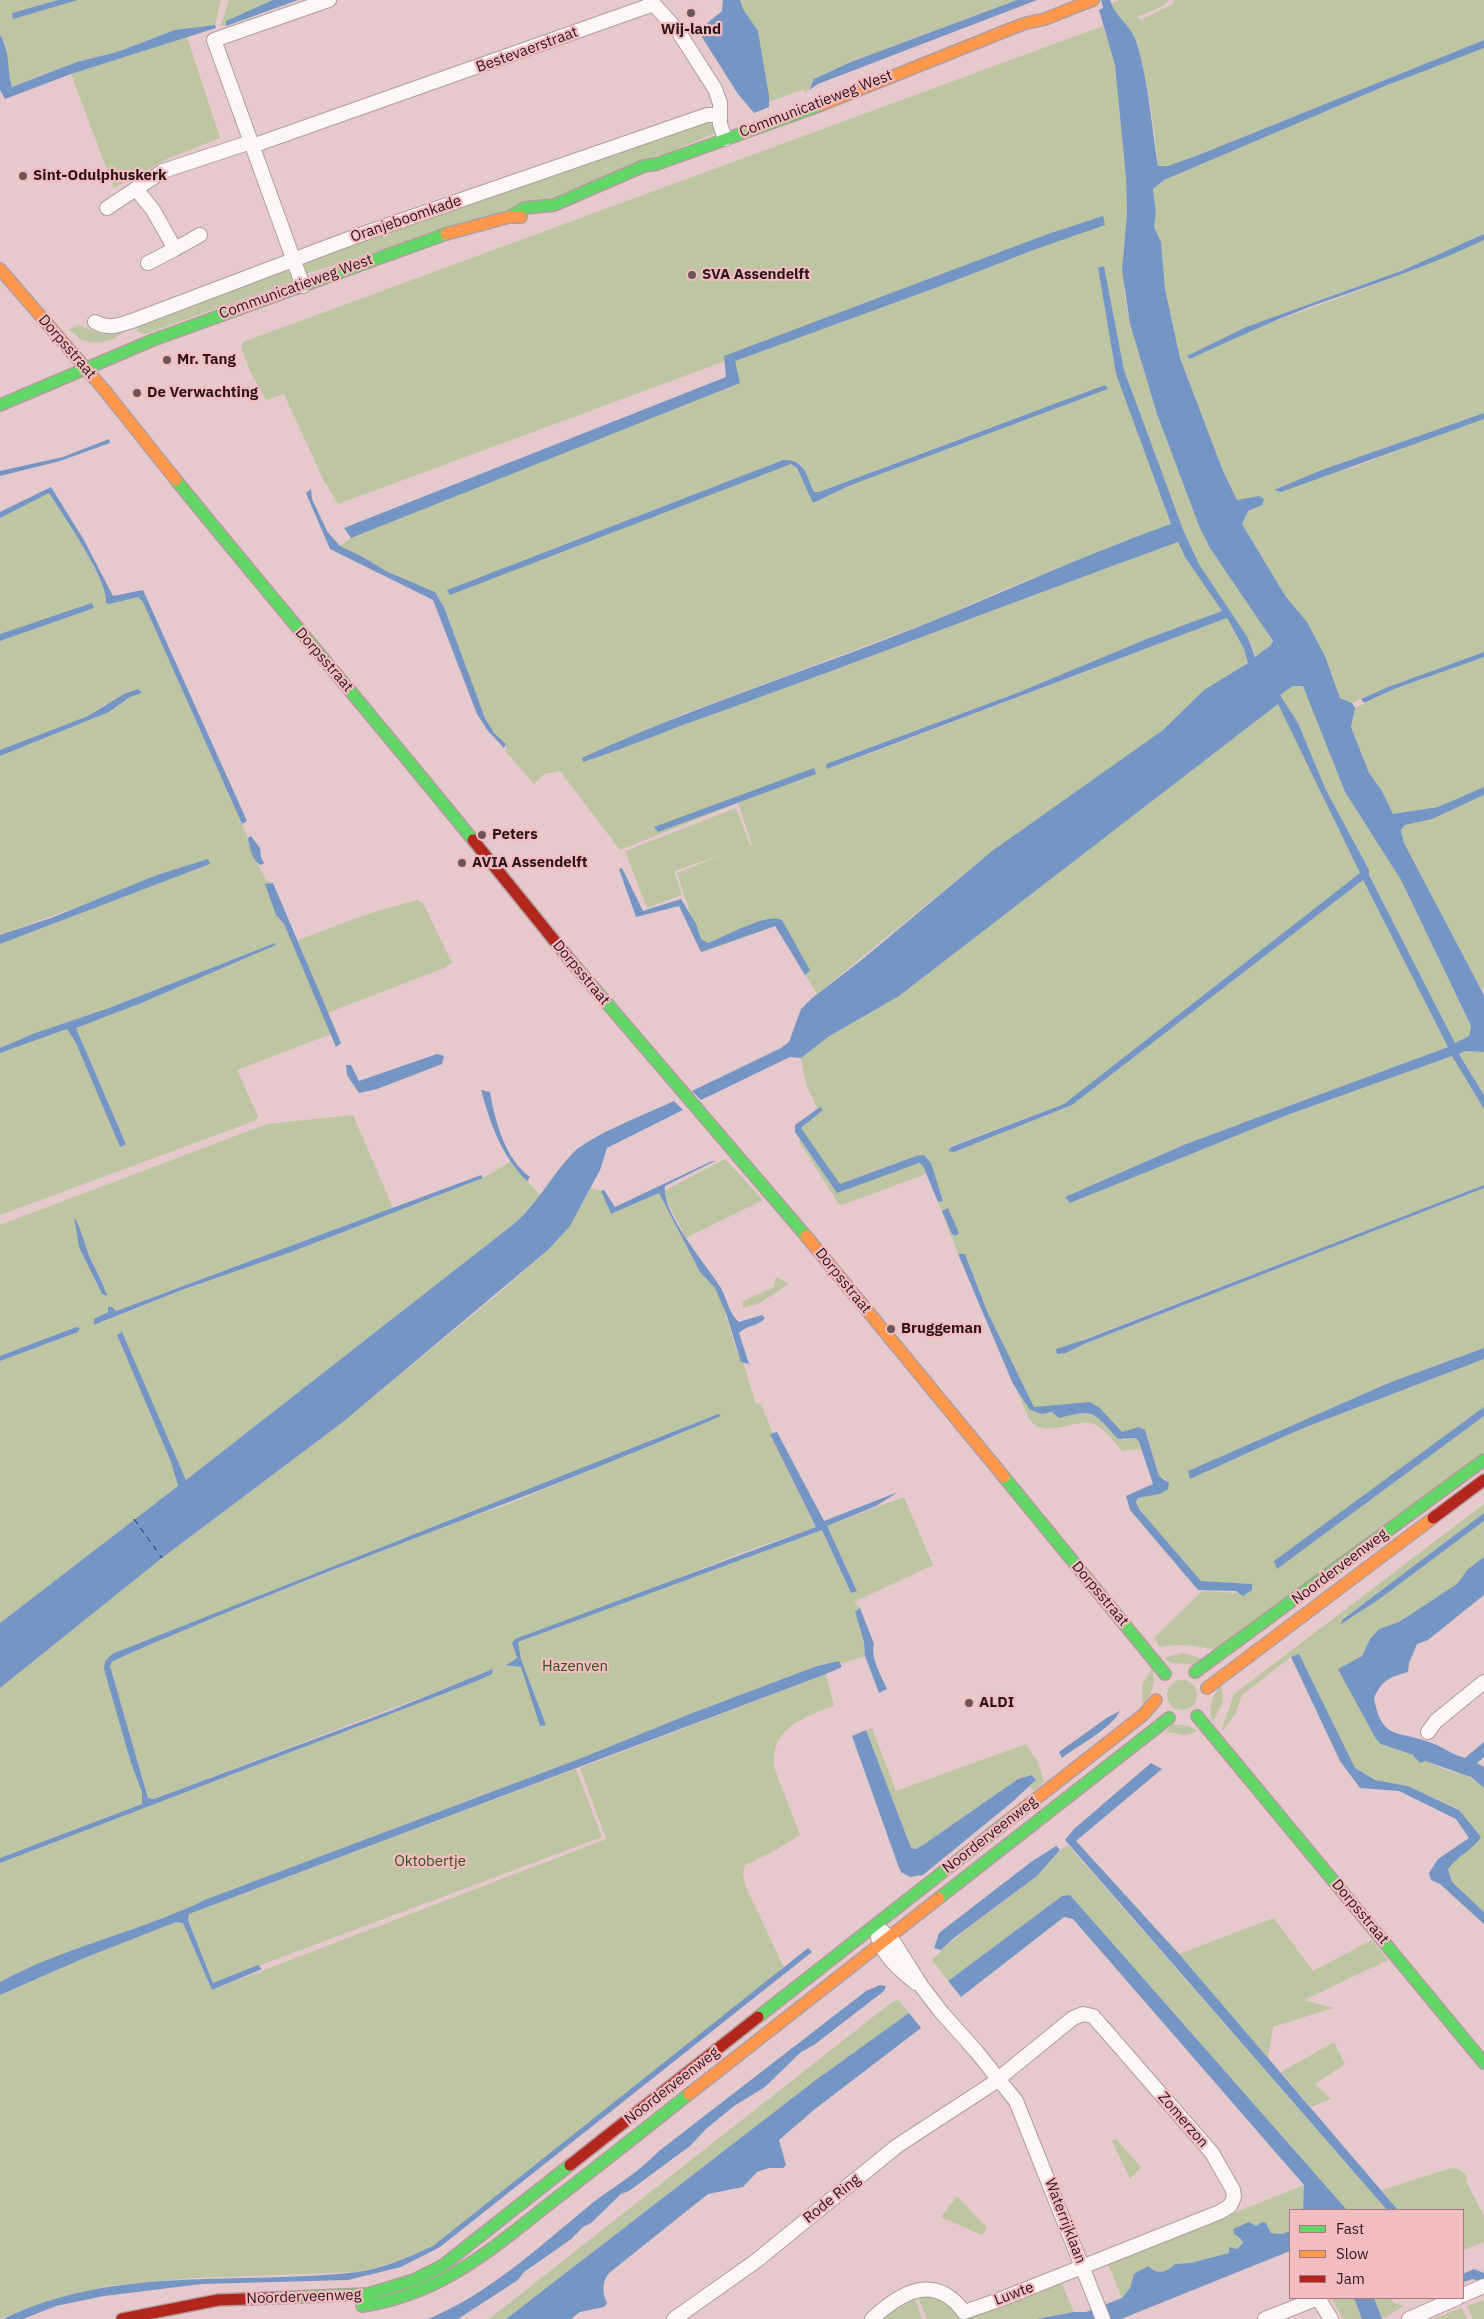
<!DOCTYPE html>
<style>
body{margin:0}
#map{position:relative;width:1484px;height:2319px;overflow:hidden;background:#e6c9cc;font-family:"IBM Plex Sans",sans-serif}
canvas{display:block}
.legend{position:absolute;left:1289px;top:2209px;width:175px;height:90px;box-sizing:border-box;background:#f3bcc1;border:1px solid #a37a7e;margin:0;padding:6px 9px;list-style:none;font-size:15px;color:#2a1619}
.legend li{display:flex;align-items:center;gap:10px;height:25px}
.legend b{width:25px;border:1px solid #a37a7e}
</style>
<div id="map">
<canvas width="1484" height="2319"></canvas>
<ul class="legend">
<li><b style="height:6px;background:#63d668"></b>Fast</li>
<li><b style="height:6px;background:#ff974d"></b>Slow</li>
<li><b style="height:6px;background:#b3261e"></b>Jam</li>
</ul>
</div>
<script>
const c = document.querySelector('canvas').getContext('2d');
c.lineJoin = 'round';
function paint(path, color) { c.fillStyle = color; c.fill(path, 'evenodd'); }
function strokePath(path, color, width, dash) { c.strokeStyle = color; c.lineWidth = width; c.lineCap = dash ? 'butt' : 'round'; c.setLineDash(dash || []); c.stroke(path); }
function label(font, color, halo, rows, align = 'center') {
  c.font = font + ' "IBM Plex Sans",sans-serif'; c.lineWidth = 4.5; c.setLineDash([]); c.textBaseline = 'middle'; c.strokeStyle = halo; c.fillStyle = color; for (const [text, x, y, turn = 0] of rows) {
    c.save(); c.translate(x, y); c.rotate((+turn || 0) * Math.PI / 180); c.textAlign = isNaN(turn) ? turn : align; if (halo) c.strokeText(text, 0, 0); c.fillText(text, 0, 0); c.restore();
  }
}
const green = new Path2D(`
 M0,0h58l-45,13v6l65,-19h143l-6,25 -40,5 -58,22 -40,10 -65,25 -5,-21 -1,-21 -6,-10z
 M229,0h68l-71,26 -5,-1z
 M740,0h277l-166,62 -37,17 -8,14 -2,-4 -35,13 -11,-71 -15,-22z
 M1119,0h50l-6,6 -26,11 4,3 32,-16v-4h311v40l-283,114 -33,12h-10c-4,-41 -10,-86 -22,-125 -6,-18 -20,-21 -25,-37z
 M1103,26l12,38 11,114 1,34 -4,43 1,37 6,32 27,90 42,112 11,22 40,56 23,39 -17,14 -8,-19 -49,-74 -15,-32 -60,-162 -20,-104 -6,2 18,106 55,150 -161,63 -70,31 -259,97 -99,43 1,4c44,-14 87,-33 131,-48 155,-56 309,-116 464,-172l7,15 37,54 -73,27 -132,55 -191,71 1,5 47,-17 353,-134 17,31 4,14 -44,27 -41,40 -171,121 -175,143 -41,-68 -73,26 -26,-79 48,-19 -51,17 8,24 -35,13 -22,-57 111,-43 14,37h2l-14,-42 -118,47 -60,-79 -16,3 -10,10 -28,-32v-8l-12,-11 -9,-15 -41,-111 -9,-15 -47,-20 -27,-16 -21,-10 11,-8 388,-155 -5,-22 204,-74 166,-66 -766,283 -14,-23 -40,-87 -18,6 -16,-29 -9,-24 2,-5zM1108,389l-257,96 -37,18 -17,-35 -6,-4 -53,18 -167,67 -124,41 336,-130 17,3 14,30 5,-1 167,-63z
 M187,37l33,101 -53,21 -53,29 -43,-114z
 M1484,48v186l-83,37 -155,56 -59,29 3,3 64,-30 123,-45 107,-44v173l-165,58 -44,19 83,-24 47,-19 79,-28v233l-96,35 -36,16 -12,-5 -15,-42 -18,-34 -21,-25 -44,-73 6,-13 14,-6 -15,-6 -10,1 -14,-29 -43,-113 -15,-69 -4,-47 -7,-15 2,-14 -3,-24 11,-9 40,-19 243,-100z
 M704,122l10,2 2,9 -123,51 -287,90 -4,-10 4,-4z
 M284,270l10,5v6l-149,53 -9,-3 7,-10z
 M131,324c-9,14 -29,22 -46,17 -5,-1 -11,-8 -16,-11l9,-5 27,10z
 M49,493c14,23 59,86 57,110l32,-6 5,5 105,236c2,17 12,28 19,43l6,2 -7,1 10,31 8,9 47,110 -94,36 21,46 -4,5 -254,94v-162l67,-24 9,14 44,104 6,-4 -50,-115 63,-24 137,-59 -1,-2 -166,65 -74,25 -35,15v-104l210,-80 -2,-5 -208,76v-179l109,-44 21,-15 11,-4 -37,12 -16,11 -88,34v-109l94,-33 -94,26v-116z
 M1484,657v130l-46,20 -45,7 -11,-23 -13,-18 -18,-46 4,-19 39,-19z
 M1293,686h10l42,106 56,88 70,147 -2,9 -14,7 -86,-168v-5l-43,-80 -28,-67 -18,-28z
 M1278,703l82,170 -296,231 -113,42 -3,5 6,1 118,-47 291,-225 85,167 -262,97 -121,53 5,6 220,-89 162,-58 32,53v76l-405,156 -22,13 9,-1 18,-9 400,-156v160l-93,34 -203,89 2,8 111,-50 183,-70v48l-209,154 3,7 206,-152v36l-264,199c-21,-5 -38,-8 -60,-4l-6,-9 48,-47 38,2 12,-9 -51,-3 -62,-72 -3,-7 2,-4 22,-4 7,-14 -8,-4 -14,-46 -23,2 -22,-24 -66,-1 -47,-96 -22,-57h-7l-20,-52 5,-1 -15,-43 -12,-2 -76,28 -40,-56 18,-14 2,-7 -3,1 -11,-24 -5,-26 27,-21 71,-41z
 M1484,795v193l-3,1 -77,-146 -3,-13 4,-5 27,-6z
 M417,900l6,3 29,60 -8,5 -117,45 -29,-73 70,-26z
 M1464,1051l20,1v43l-25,-42z
 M353,1115l40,93 -278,103 -3,-4 -12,11 1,5 78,-32 115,-40 156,-60 33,-13 27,-16 31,34 -26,27 -329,257 -65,-148 -4,3 54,127 7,24 -178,137v-262l78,-29 -3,-5 -75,29v-131l267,-101zM74,1219c10,15 11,28 19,44 5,11 11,20 13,33l-4,-2 -23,-47z
 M800,1140l37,53 77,-29 5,-1 4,3 3,8 -84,31 -3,-1 -40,-62z
 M725,1159l38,41 -77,38 -20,-39 -2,-8z
 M591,1188l10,3 10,23 48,-21 41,79 15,16 9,21 12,40 7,13 13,42 4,-1 2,4 11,26 -3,1 46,93 -75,26 -229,91 5,14 -10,6 14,3 10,28 15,30 -25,-66 -4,-17 305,-112 29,63 6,-3 -30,-64 77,-29 29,68 -79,37 6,6 -5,4 9,30 1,14 -25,8 -1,-3 -22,5 -122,46 -116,47 -372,140c-67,33 -141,47 -207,83v-119l477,-182 15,-7 1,-4 -339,129 -6,-1 -38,-132 3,-5 94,-41 255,-100 44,-15 176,-72 36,-19 -606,241 -7,6 26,102 11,29v12l-142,54v-170l162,-130 181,-136 155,-128 50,-44 22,-24z
 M776,1277l13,7 -29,19 -17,5v-7l31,-14z
 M1016,1389l14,21 12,4 10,-2 7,6c38,-10 37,-3 64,22l13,-2 6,11 -20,2c-7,-8 -15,-19 -24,-25 -18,-12 -52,15 -67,-5 -6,-9 -10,-22 -15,-32z
 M1484,1504v9l-142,107 -1,3 37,-23 106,-79v36l-16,12 -11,16 -58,37 -20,7 -9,10 -8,17 -11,7 38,84 24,8 33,15 21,5 17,13v124l-32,-30 -4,-13 6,-9 23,-17 -18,-34 -51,-23 -33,-6 -20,-12 -56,-113 -8,2 -49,38 -7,19 -11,16 -2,-2 12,-34z
 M1182,1653l19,5 -3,7 -26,-2 -8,-5z
 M1152,1668c5,14 -1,26 -9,38l-1,-20z
 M826,1674l8,31c-31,14 -63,21 -60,62l26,68 -24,15 -31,15 -2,9 2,11 39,83 -303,242 -48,36 -37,16 -37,10 -165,6 -87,8 -83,23 -24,10v-324l82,-36 94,-37 7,1 29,67 394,-151 -26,-71z
 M1167 1695a15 15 0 1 1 30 0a15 15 0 1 1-30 0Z
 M1221,1684l2,18 -10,20c-6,-14 0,-27 8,-38z
 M1172,1724l16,2 10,5 -13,4 -19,-3z
 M872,1728l24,63 130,-47 12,19 6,18 -9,10 -6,-4 7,-7 -4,-5 -14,4 -95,66 -7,4 -5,-1 -45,-118z
 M576,1769l26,68 -389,146 -25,-64 1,-5z
 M1068,1845l319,365h-40l-277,-315 -8,1 -114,85 -16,-21c31,-32 69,-54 103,-83 12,-10 20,-24 33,-32z
 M1274,1918l39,53 59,-31 16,20 -84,40 29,8 -60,19 -5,31 -89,-104z
 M899,2000l10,13c-30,23 -62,43 -92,66l-311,240h-17l403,-317z
 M1334,2042l11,22 -30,20 16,15 -20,8 -30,-35z
 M1116,2139l25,28 -11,12 -18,-38z
 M1451,2168l7,1 8,5 1,9 17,33v26l-21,8v-40h-65l-16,-20z
 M1304,2185l-1,25h-13v21l-8,3 -11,-1 -5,-10 -26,15 3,6 -6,5 -8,-2v6l-39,10 -15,1 -6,7 -8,2 -13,-7 -14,8 -4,14 -8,10 -14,-34z
 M957,2196l30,32 -5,7 -41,-18z
 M1061,2282l13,30 -37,7h-72z
 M937,2294l24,25h-34l-10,-24z
 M914,2296l8,23h-43z
 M1354,2298l8,21h-19l-11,-20z
 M1374,2298h17l3,5 10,3 -22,13z
 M1484,2300v19h-11l-6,-13z
 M1462,2308l5,11h-34z`);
const water = new Path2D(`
 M58,0h20l-65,19 -1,-6z
 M273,0h25l-72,26v-5z
 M723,0h17l3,9 15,22 11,65v11l-15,6 -16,-19 -38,-60v-5l22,-18z
 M1017,0h20l-219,84 -9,6 5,-11 37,-17z
 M1101,0h9c5,17 20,24 26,41 13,40 15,84 22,125h10l33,-12 283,-114v8l-99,38 -221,94 -11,9 3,24 -2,14 7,15 4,47 15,69 43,113 14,29 22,-4 5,3 -2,6 -14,6 -6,13 44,73 21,25 18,34 15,42 12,5 3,5 -4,19 18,46 13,18 11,23 45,-7 46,-20v8l-52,24 -27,6 -4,5 3,13 80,152v57l-19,-1 -6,3 25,41v14l-32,-53 -162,58 -220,89 -5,-6 121,-53 262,-97 -85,-167 -291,225 -118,47 -6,-1 3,-4 113,-43 296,-231 -82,-169 -379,292 -71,41 -27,21 -11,-1 -89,43 -9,-9 89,-43 8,-6 12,-33 10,-10 53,-41 128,-107 171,-121 41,-40 44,-27 -4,-14 -17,-31 -400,151 -1,-5 191,-71 132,-55 73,-27 -37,-54 -7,-15c-155,56 -309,116 -464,172 -44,15 -87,34 -131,48l-1,-4c116,-54 239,-91 358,-140 77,-32 153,-66 231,-94l-55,-150 -18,-106 6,-2 20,104 60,162 15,32 49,74 7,19 16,-12 2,-4 -63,-93 -11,-22 -42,-112 -27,-90 -8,-54 5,-58 -1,-34 -11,-113 -16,-55 4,-2zM1293,686h10l42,106 56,88 70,146 -2,10 -14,7 -86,-168v-5l-43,-80 -28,-67 -18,-28z
 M215,25l1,3 -145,46 -66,25 -5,-9v-55c10,15 7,35 12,52l65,-25 40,-10 58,-22z
 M1103,216l2,9 -69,24 -98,38 -203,74 5,22 -389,155 -7,-10 382,-151 -2,-21 324,-122z
 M1484,234v6c-57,27 -116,46 -175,67 -41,16 -80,34 -119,52l-3,-3 59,-29 155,-56z
 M1105,385l3,4 -257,96 -38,18 -16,-35 -6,-4 -341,131 -3,-5 336,-130c22,-1 23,15 31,32h5z
 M1484,413v6l-203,73 -7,-2 45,-19z
 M109,439l1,4 -50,18 -60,15v-5l63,-14z
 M51,487l33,53 29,56 30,-6 104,231 -5,3 -99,-222 -5,-5 -29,7 -3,-1c3,-23 -44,-89 -57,-110l-49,25v-6z
 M311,489l1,10 15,32 13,15 21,10 27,16 47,20 9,15 41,111 9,15 12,11 -2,4 -16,-17 -11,-17 -44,-114 -103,-51 -24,-56z
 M92,603l2,5 -94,33v-7z
 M1484,652v5l-90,32 -30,14 -3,-4 27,-12z
 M138,689l4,4 -12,4 -21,15 -109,44v-6l88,-34 36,-22z
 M814,768l2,6 -158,58 -4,-5z
 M251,836l9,12 1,9 3,6 -3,2c-8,-3 -12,-18 -13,-27z
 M208,859l2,5 -210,80v-9l51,-17 106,-43z
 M622,868l21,43 38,-12 15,25 5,15 7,4c16,-6 60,-31 74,-23l28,50 -5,5 -30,-49 -74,26 -22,-46 -43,11 -17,-48z
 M273,883l68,160 -5,4 -52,-123 -8,-9 -11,-31z
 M275,943l1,2 -137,59 -63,24 50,116 -6,3 -44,-104 -9,-14 -67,24v-5l35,-15 74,-25z
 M437,1054l7,2 -2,8 -65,25 -18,4 -12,-18 -1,-10h5l8,16z
 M481,1090l9,2c5,29 15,67 40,85l-3,4c-25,-24 -37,-58 -46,-91z
 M674,1101l9,9 -76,38 -7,22 -30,56 -22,24 -205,172 -181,136 -162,130v-65l178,-137 -7,-24 -54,-127 5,-3 64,148 329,-257c24,-21 37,-49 59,-71 19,-18 75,-39 100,-51z
 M820,1107l3,3 -22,18 39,56 76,-28 8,-1 7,8 12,38 -5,1 -15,-36 -4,-3 -82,30 -42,-61v-7z
 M712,1161h3l-50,25c-4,27 42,79 56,102 6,11 8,26 18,34l23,-7 3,3c-5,8 -19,7 -26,15l10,31 -8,-2 -14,-46 -12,-28 -15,-16 -41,-79 -48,21 -10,-23 3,-1 11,17z
 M481,1175l2,3 -189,73 -115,40 -85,34v-6l14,-7v-5h4l4,4z
 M1484,1185v3l-400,156 -18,9 -9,1 -1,-5 28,-9z
 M948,1208l11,25 -3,3 -4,-2 -10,-23z
 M74,1217c9,15 11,30 18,45 6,12 11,21 15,34l-5,-2 -23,-47z
 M958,1254h7l22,57 47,96 56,-5 10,6 22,24 17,-5 6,3 14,46 10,7 -1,6 -8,5 -22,4 -2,4 3,7 62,72 51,3v6l-9,6 -7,-5 -38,-1 -68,-80 -4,-14 27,-12 -14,-42 -3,-4 -18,1c-24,-26 -22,-31 -59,-21l-7,-6 -10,2 -12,-4 -17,-26z
 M76,1327l4,1 -2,4 -78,29v-5z
 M1484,1348v11l-183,70 -111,50 -2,-8 203,-89z
 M1484,1407v9l-207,153 -3,-8z
 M718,1414l3,2c-201,87 -409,156 -608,245l-3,5 38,132 6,1 236,-88 103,-42 -1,5 -15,7 -477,182v-5l142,-54v-12l-11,-29 -27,-94 1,-8 7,-7z
 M777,1432l47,89 74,-29 -22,14 -49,20 30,65 -6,2 -29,-63 -304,112 3,17 25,66 -6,1 -19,-59 -15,-2 11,-7 -5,-15 3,-4 301,-112 -46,-93z
 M1484,1513v8l-106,79 -37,24 1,-4z
 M1484,1557v38l-56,45 -11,4 -8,19 -1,9c-18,5 -26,8 -34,26 8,43 23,32 55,44 13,4 23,13 36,16l19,-16v15l-7,6 7,4v21l-13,-11 -46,-16 -5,2 -7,-8 -32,-11 -5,-5 -38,-70 24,-13 8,-17 9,-10 20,-7 58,-38 11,-15z
 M860,1608l14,36c-4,14 8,33 13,45l-8,4 -14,-37 -1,-14 -9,-30z
 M1299,1654l56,114 20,12 33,6 51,24 22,27c-8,13 -24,19 -33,32l4,13 32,30v12l-44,-40 -9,-4 -2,-7 9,-14 31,-21 -13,-19 -57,-28 -39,-3 -20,-27 -49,-104z
 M839,1661l3,6 -16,7 -637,240 -1,6 25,63 45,-18 4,4 -50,21 -29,-67 -7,-1 -94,37 -82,36v-13c66,-36 140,-50 207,-83l372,-140 116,-47 122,-46z
 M1120,1711c-9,18 -40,33 -58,47l-3,-6 49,-35z
 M866,1730l45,118 5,1 7,-4 95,-66 14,-4 4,5 -25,23 -88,72 -13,2 -9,-5 -3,-7 -46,-129z
 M1151,1763l11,6 -86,72 103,113 219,256h-11l-322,-370 9,-11z
 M1056,1846l4,4 -23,26 -83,62 -13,12 -7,-2 5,-15 92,-71z
 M1070,1895l277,315h-44l1,-25 -231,-266 -9,-2 -103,80 -13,-16 114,-85z
 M808,1948l4,4 -372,295 -39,20 -53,13 -146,4 -98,12 -48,10 -33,13h-20c114,-55 234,-33 355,-47 26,-4 51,-15 75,-26z
 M880,1985l6,1 -2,5 -70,54 -13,7 -36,35 -31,19 -28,23 -16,17 -61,45 -8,3 -30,29 -8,4 -13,13 -46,32 -6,8 -60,39h-30c61,-25 112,-73 162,-114 12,-10 27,-19 40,-29 10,-7 20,-16 29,-25l207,-160z
 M909,2013l12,15 -106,81 -36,31 7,25 -3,3h-14l-12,4 -14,15 -35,7 -99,79c-7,9 -7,20 -2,30l-3,4 -24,5 -9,7h-65l311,-240z
 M1249,2222l7,4 6,-4 4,1 5,10 11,1 8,-3v20l-169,68h-84l37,-7h12l36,-14 8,-10 4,-14 14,-8c10,9 18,7 27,-2l15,-1 39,-10v-6l8,2 6,-6 -3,-5 -6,-4 -1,-5z
 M1474,2269l10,4v21l-6,-13 -5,-2 -10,3v-8z
 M1354,2298h20l8,21h-20z`);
const ferry = new Path2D(`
 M134,1519l28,39`);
const street = new Path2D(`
 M650,0l28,31 37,58 5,14v21l5,15
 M252,146l402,-142
 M136,189l17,21 22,39 -27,14
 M107,208l56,-37 88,-29
 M175,249l25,-14
 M303,286l-89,-246 115,-40
 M95,322c14,8 23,3 37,-1l219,-83 356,-123h13
 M1428,1732l8,-11 48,-39
 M882,1931l11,10 29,46 20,26 34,38 40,50 87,218
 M878,1937c5,19 23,34 38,46
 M1463,2295l21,-9
 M674,2319l82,-58 141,-115 95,-62 81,-66 10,-4 10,2 119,137 21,37 1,7 -4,9 -10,6 -221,88 -35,12c-29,-39 -62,-21 -92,7
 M1265,2319l53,-21 13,21
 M1409,2319l48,-21`);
const fast = new Path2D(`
 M509,217l16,-9 29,-3 90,-39 13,-2 164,-59
 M0,405l153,-65 293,-106
 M176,480c98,121 199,239 297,360
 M570,960l236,276
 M1004,1477l161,197
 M1195,1672l289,-212
 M1197,1716l287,347
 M939,1898l230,-180
 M758,2017l251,-197
 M274,2298l94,-4 46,-14 28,-14 128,-101
 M362,2306c82,-12 133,-60 196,-109 44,-34 88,-69 131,-103`);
const slow = new Path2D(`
 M821,105l202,-81 22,-5 48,-19
 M446,234l63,-17h12
 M0,269l106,123 70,88
 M806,1236l198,241
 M1207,1688l226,-170
 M1009,1820l134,-105 13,-15
 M689,2094l250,-196`);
const jam = new Path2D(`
 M473,840l97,120
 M1433,1518l51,-38
 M570,2165l188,-148
 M122,2319l96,-19 56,-2`);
const markers = [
 [691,13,5,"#6c5558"],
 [23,176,5,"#6c5558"],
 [692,275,5,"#6c5558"],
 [167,360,5,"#6c5558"],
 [137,393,5,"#6c5558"],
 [482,835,5,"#6c5558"],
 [462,863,5,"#6c5558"],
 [891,1329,5,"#6c5558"],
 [969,1703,5,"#6c5558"]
];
const poiNames = [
 ["Wij-land",691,30,"center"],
 ["Sint-Odulphuskerk",33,176],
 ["SVA Assendelft",702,275],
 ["Mr. Tang",177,360],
 ["De Verwachting",147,393],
 ["Peters",492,835],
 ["AVIA Assendelft",472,863],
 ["Bruggeman",901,1329],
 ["ALDI",979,1703]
];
const streetNames = [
 ["Bestevaerstraat",527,50,-20],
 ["Communicatieweg West",816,104,-21],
 ["Oranjeboomkade",406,219,-19],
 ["Communicatieweg West",296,287,-20],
 ["Dorpsstraat",67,347,49],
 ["Dorpsstraat",324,660,49],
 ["Dorpsstraat",581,973,50],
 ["Dorpsstraat",843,1281,51],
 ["Noorderveenweg",1340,1567,-37],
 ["Dorpsstraat",1100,1594,50],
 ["Noorderveenweg",990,1835,-38],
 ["Dorpsstraat",1360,1912,50],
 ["Noorderveenweg",672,2086,-38],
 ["Zomerzon",1183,2120,49],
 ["Rode Ring",832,2199,-39],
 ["Waterrijklaan",1065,2221,69],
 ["Luwte",1014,2294,-21],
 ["Noorderveenweg",304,2297,-2]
];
const parkNames = [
 ["Hazenven",575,1667],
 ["Oktobertje",430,1862]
];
paint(green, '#bdc5a2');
paint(water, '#7596c5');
strokePath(ferry, '#07335f', 1, [6, 5]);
strokePath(street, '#b39c9e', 16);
strokePath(fast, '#b39c9e', 14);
strokePath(slow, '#b39c9e', 14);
strokePath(jam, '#b39c9e', 14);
strokePath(street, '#fbf7f7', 14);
strokePath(fast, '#63d668', 11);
strokePath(slow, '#ff974d', 11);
strokePath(jam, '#b3261e', 11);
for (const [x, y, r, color] of markers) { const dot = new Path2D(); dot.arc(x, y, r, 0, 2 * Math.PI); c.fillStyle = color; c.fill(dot); strokePath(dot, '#f3bcc1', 2); }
label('bold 15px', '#2a1619', '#f3bcc1', poiNames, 'left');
label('15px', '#2a1619', '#f3bcc1', streetNames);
label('15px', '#34511a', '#f3bcc1', parkNames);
</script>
